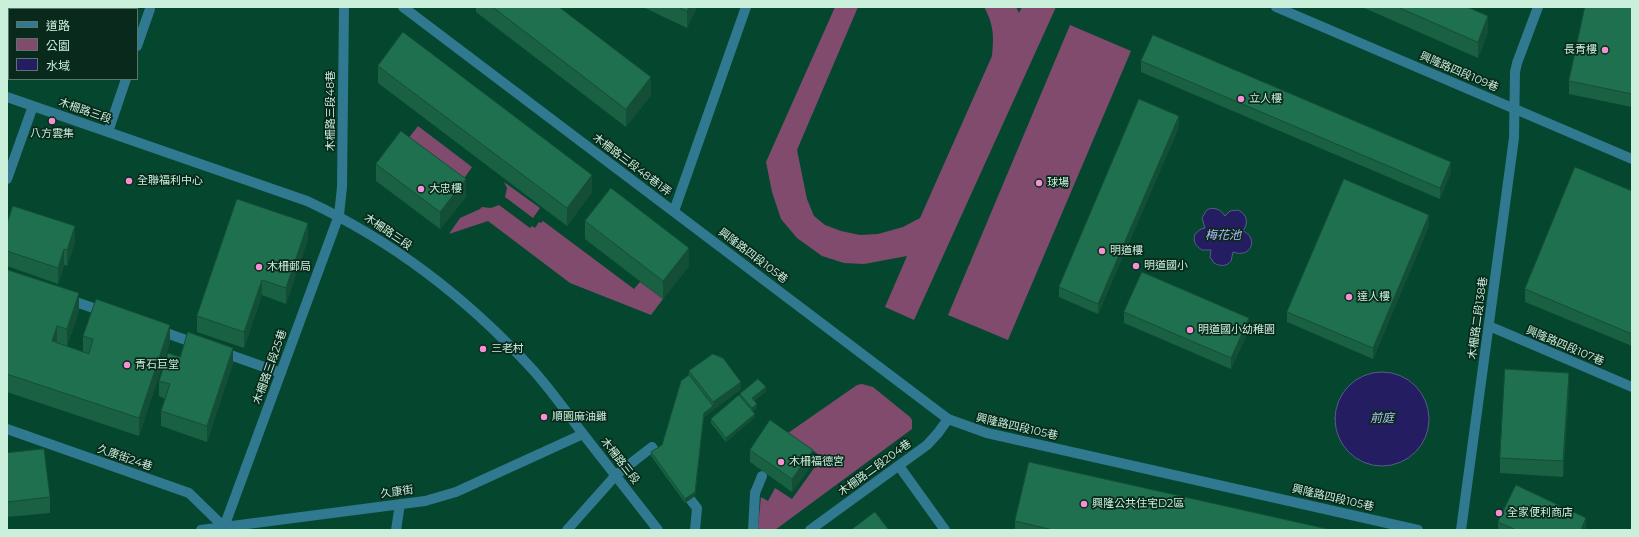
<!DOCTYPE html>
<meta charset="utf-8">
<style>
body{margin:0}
#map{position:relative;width:1639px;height:537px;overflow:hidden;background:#04472e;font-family:Montserrat,"Noto Sans TC",sans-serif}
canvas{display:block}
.frame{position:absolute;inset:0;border:8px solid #caefdb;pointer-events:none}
.legend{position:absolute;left:8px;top:8px;width:130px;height:72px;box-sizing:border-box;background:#08291b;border:1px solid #567868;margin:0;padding:5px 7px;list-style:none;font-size:12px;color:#caefdb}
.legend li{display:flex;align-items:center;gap:8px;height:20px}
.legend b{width:20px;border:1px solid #567868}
</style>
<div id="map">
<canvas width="1639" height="537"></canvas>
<div class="frame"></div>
<ul class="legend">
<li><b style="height:5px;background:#307990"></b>道路</li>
<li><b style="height:11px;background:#814b6e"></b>公園</li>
<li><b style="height:11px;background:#251d62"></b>水域</li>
</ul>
</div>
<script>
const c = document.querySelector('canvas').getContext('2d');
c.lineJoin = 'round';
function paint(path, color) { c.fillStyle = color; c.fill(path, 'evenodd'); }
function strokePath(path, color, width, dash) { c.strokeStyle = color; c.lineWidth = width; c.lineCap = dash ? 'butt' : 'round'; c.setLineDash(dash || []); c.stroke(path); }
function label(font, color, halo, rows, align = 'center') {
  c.font = font + ' Montserrat,"Noto Sans TC",sans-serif'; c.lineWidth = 3.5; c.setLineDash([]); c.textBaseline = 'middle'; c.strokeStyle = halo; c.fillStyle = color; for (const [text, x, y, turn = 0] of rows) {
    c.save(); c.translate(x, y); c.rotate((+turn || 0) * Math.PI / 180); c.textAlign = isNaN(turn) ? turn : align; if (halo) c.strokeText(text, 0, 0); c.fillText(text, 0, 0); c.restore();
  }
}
const green = new Path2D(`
 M835,7h23l-61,143 10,49 7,17 11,9 16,6 19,4 18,-1 25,-7 17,-9 72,-162c2,-19 2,-31 -8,-49h32l3,6 3,-6h34l-142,313 -29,-13 22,-51 -43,8 -20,-1 -22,-7 -25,-18 -16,-19 -9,-27 -6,-30z
 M1070,25l61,26 -123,289 -60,-25z
 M418,126l54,41 -9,13 -55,-41z
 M504,182l36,26 -7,10 -28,-21 2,-9z
 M499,205l31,23 2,-2 3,2 4,-6 2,1 2,-2 91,68 6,-7 23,17 -12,16 -81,-32 -82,-62 -39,13 11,-16 20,-9 2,-2 9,1z
 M862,384l11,3 37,30 2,3v9l-137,101h-16l-1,-3 3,-30 7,4 7,-13 17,11 30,-42 -34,-24 69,-48z`);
const water = new Path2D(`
 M1209,209c7,-2 12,1 16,7l5,-5 8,-1c9,4 11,13 5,21 16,7 8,28 -10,21l-2,9c-4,5 -10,6 -17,2l-4,-6 1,-7h-9c-7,-4 -9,-9 -7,-16l6,-5 4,-1 -3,-10 4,-7z
 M1335 419a47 47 0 1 1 94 0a47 47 0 1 1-94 0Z`);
const minor = new Path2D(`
 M403,7l545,412 39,14 431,97
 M1276,7l356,152
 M137,46l13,-37
 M7,97l300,104c86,40 162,99 226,169 17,19 32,40 47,60 26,33 52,67 78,100
 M108,132l18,-53
 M7,179l26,-73
 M674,211l72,-204
 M67,299l38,13
 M1489,326l143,61
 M158,330l39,14
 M222,352l59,21
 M7,429l182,64 35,34 115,-312 3,-28 2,-180
 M899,466l46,64
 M682,489l15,19 -2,22
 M201,530l224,-29 31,-9 127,-58
 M396,530l4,-26
 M567,530l49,-55 36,-28 9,13
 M753,530l2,-37 7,-17
 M810,530l117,-85 11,-12 10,-14
 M1461,530l53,-392 1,-66 2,-9 21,-56`);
const wall = new Path2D(`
 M476,7h83l92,88 -25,32 -150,-115z
 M643,7h54l-10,21z
 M1362,7h105l21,25 -10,26z
 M1632,7v100l-63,-13v-13z
 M1141,61l310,111 -11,27 -299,-127z
 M378,66l214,126 -25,34 -189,-143z
 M1179,127l-81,187 -39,-17v-10z
 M376,164l90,33 -26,32 -64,-48z
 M1632,191v155l-107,-44v-13z
 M585,221l104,45 -26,33 -78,-60z
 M7,224l68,18 -8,24 -3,-1 -6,19 -51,-18z
 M1429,226l-56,133 -86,-37v-10z
 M308,239l-22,65 -24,-9 -18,53 -47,-16v-16z
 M7,272l72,39 -12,35 16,6v-16l87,6 -31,94 -132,-44z
 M1124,312l125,17 -18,40 -107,-46z
 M233,363l-26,79 -46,-16v-15l4,-12 -6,-3v-15z
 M689,371l52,18 -37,28 -9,79 -10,7 -34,-47v-4l11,-7 27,-70z
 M1569,389l-6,88 -63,-4v-15z
 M766,391l-12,10 3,7 -4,3 2,6 -29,25 -15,-19v-4l29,-23v-2z
 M750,450l63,13 -21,29 -42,-30z
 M7,453l43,44v16l-43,4z
 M1015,521l317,9h-317z
 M1498,522l88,8h-88z`);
const shadedWall = new Path2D(`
 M689,7h8l-10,21v-17z
 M1488,16v16l-10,26v-16z
 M651,77v18l-25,32v-18z
 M1179,116v11l-81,187v-10z
 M1451,162v10l-11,27v-11z
 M592,175v17l-25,34v-18z
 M466,179v18l-26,32v-17z
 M1429,215v11l-56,133v-11z
 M308,223v16l-22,65v-16z
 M75,226v16l-8,24v-16z
 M689,248v18l-26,33v-18z
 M64,249v16l-6,19v-16z
 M262,280v15l-18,53v-16z
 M79,293v18l-12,36v-18z
 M1249,318v11l-18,40v-11z
 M170,325v17l-31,94v-18z
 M57,326v18l-5,-3z
 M233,348v15l-26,79v-16z
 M1569,373v16l-6,88v-16z
 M741,382v7l-37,28 -9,79 -10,7v-4l19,-86 9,-7v-4z
 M766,387v4l-14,11v-4z
 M757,404v4l-5,4v-4z
 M755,414v3l-29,25v-4z
 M813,450v13l-21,29v-13z
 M1586,518v12h-5z`);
const building = new Path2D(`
 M493,7h66l92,70 -25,32z
 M679,7h10l-2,4z
 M1398,7h69l21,9 -10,26z
 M1585,7h47v87l-63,-13z
 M403,32l189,143 -25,33 -189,-142z
 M1153,35l298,127 -11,26 -299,-127z
 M1139,99l40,17 -81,188 -39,-17z
 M401,131l65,48 -26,33 -64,-48z
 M1575,167l57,24v143l-107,-45z
 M1344,179l85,36 -56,133 -86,-36z
 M611,188l78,60 -26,33 -78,-60z
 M237,199l71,24 -22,65 -24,-8 -18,52 -47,-16z
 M13,206l62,20 -8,24 -3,-1 -6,19 -51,-17v-27z
 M8,270l71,23 -12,36 -10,-3 -5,15 37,13 4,-15 -10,-3 13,-37 74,26 -31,93 -132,-44v-102z
 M1142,272l107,46 -18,40 -107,-46z
 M188,332l45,16 -26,78 -46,-15 9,-27 -11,-3 9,-28 12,4z
 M713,354l10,4 18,24 -28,20 -24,-31z
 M1505,369l64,4 -6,88 -63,-3z
 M689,375l24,31 -9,7 -9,79 -10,7 -34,-47 11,-7 19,-64z
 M758,379l8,8 -14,11 5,6 -5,4 -12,-14z
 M739,395l16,19 -29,24 -15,-19z
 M770,420l43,30 -21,29 -42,-29z
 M44,449l6,48 -43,5v-49z
 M1029,462l303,68h-279l-38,-9z
 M1516,485l70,33 -5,12h-65l-18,-8z
 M875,512l14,18h-38z`);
const markers = [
 [1605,50,4,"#f591d2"],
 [1241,99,4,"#f591d2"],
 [52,121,4,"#f591d2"],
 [129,181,4,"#f591d2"],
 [1039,183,4,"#f591d2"],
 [421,189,4,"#f591d2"],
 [1102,251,4,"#f591d2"],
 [1136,266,4,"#f591d2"],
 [259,267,4,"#f591d2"],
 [1349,297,4,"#f591d2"],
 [1190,330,4,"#f591d2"],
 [483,349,4,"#f591d2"],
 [127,365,4,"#f591d2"],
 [544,417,4,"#f591d2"],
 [781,462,4,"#f591d2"],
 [1084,504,4,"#f591d2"],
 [1499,513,4,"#f591d2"]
];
const poiNames = [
 ["長青樓",1597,50,"right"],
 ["立人樓",1249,99],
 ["八方雲集",52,134,"center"],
 ["全聯福利中心",137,181],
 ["球場",1047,183],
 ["大忠樓",429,189],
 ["明道樓",1110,251],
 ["明道國小",1144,266],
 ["木柵郵局",267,267],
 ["達人樓",1357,297],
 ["明道國小幼稚園",1198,330],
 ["三老村",491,349],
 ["青石巨堂",135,365],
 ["順園麻油雞",552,417],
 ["木柵福德宮",789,462],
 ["興隆公共住宅D2區",1092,504],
 ["全家便利商店",1507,513]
];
const streetNames = [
 ["興隆路四段109巷",1459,72,23],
 ["木柵路三段",85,111,19],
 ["木柵路三段48巷",331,111,-90],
 ["木柵路三段48巷1弄",632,165,37],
 ["木柵路三段",388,232,34],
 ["興隆路四段105巷",753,256,37],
 ["木柵路二段138巷",1478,318,-82],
 ["興隆路四段107巷",1565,346,23],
 ["木柵路三段25巷",270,367,-70],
 ["興隆路四段105巷",1017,427,13],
 ["久康街24巷",125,458,19],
 ["木柵路三段",620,461,52],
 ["木柵路二段204巷",875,468,-36],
 ["久康街",397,492,-8],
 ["興隆路四段105巷",1333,498,13]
];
const waterNames = [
 ["梅花池",1223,235],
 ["前庭",1382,418]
];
paint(green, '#814b6e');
paint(water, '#251d62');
strokePath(water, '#565c86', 1);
strokePath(minor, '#307990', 10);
paint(wall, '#1a6043');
paint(shadedWall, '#154e37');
paint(building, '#1e704e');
strokePath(building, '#154e37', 1);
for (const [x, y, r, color] of markers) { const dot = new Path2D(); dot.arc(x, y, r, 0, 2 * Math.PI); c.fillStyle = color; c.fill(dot); strokePath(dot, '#08291b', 1.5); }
label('11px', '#caefdb', '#08291b', poiNames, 'left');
label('11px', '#caefdb', '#08291b', streetNames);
label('italic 12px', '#b8bdfb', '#08291b', waterNames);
</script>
